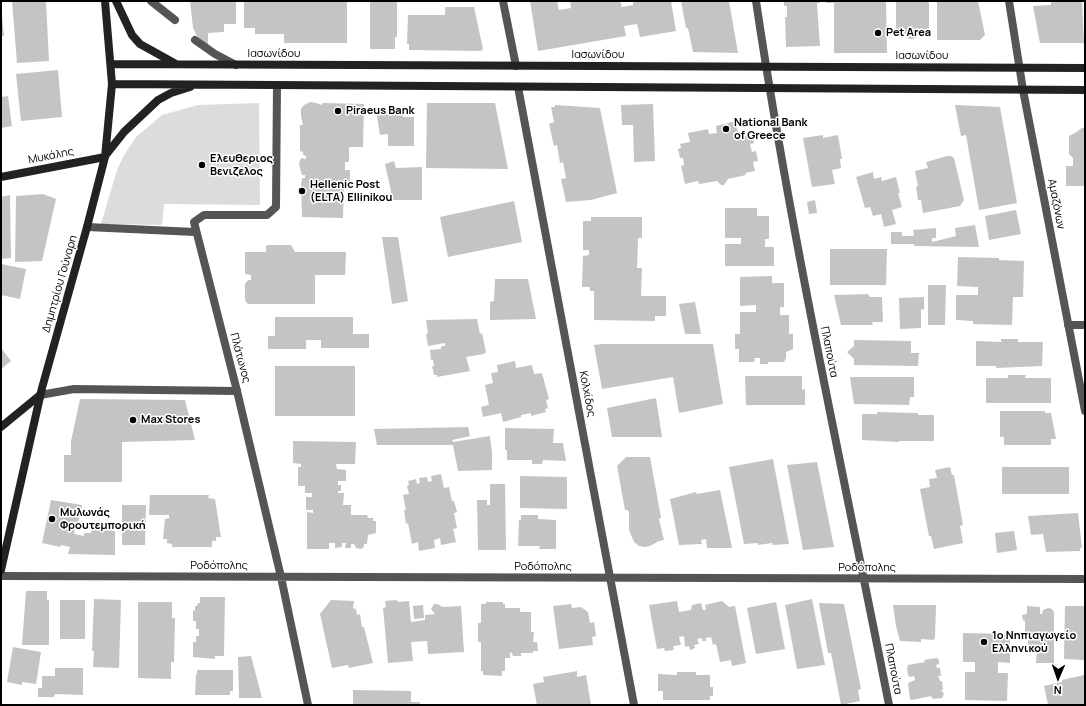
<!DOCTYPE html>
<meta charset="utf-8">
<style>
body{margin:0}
#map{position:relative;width:1086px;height:706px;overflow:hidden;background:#fff;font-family:Manrope,sans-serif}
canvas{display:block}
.frame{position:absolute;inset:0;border:2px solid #000;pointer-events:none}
.north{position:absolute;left:1038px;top:658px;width:40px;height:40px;-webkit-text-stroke:3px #fff;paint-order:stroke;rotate:182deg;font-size:11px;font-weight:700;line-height:16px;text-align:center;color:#000}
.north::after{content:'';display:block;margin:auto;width:14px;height:18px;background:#000;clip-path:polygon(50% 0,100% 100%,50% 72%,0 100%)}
</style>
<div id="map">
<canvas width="1086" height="706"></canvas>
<div class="frame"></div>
<div class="north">N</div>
</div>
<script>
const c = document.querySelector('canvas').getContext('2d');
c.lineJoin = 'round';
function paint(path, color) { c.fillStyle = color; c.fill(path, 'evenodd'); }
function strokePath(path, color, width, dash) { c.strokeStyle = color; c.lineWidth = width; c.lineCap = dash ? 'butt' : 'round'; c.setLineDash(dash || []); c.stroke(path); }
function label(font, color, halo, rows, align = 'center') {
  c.font = font + ' Manrope,sans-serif'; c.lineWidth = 3; c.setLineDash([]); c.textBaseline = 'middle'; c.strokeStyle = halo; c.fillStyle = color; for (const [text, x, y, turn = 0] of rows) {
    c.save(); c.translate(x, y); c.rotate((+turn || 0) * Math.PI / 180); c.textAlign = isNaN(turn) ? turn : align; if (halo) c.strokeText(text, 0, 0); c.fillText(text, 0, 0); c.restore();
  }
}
const green = new Path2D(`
 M259,103l1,102 -96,-1 -2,21 -61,-1 16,-54 7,-15 12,-18 26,-22 36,-10z`);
const building = new Path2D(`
 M12,1h34l3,60 -32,2z
 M190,1h46v23h-12v8l-16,1v13l-11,-10 -4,-8z
 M244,1h103v42h-63v-9h-29v-6h-11z
 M370,1h27v36h-2v12h-25z
 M530,1h27l2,9 12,-2 -1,-7h50l2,6 11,-2v-4h38l5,30 -36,6 -3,-13 -13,2 2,10 -88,15z
 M681,1h48l9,52 -45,-1 -5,-24h-2z
 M784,1h36v2h-3l3,43 -34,1 -1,-30h2v-11h-3z
 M826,1h60l1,52h-53v-50h-8z
 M896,1l33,1v33h-11l-4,4h-5l-2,-4h-11z
 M937,1h41l7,34 -5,5h-43z
 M1051,1h31l2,42h-44l-7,-37 18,-1z
 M445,7h29l9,42 -2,2 -72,-1v-6h-2l1,-29h37z
 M1,15h1l2,21h-3z
 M58,70l4,47 -41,4 -5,-47z
 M8,96l4,30 -11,2v-31z
 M310,102l6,1 5,2 2,-2 41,1 -1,43h-14v15h-4v8h5v17l-6,-1 -1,32 -41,-1 -1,-35h1v-4h3v-3h-3l-3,-11 2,-6 5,1v-3l-3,-1v-3l-3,-1v-26h3l-2,-9v-7l3,-4z
 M427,103h68l13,66 -82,-1z
 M653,104l2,57 -21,1 -1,-37h-11l-1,-20z
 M555,105l45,3 17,85 -26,7 -25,2 -5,-23 5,-1 -3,-16 -3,1 -3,-18 -3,1 -5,-22 5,-2 -3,-15h4z
 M955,105l45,2 17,96 -38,7 -13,-75 -5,1z
 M402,108l1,9h11v29h-26v-12l-8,1 -4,-25z
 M736,121l2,13 10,-2v2l4,-1 2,10 -4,1 2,8 4,-1 2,10 -5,1 2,9 -10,2 1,2 -18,4 -4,6h-3l-4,-4 -18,3 -1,-3 -13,3 -4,-18 3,-1 -1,-7h-3l-2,-9 3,-1 -1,-4 10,-2 -2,-9 20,-4 1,5 8,-1 -1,-7z
 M1082,128h3v58h-19v-20h7v-8l-4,-4v-18l6,-3z
 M823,135v3l15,-3 4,24h-2l1,9 -9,2 3,14 -23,3 -9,-49z
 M947,156h4l3,2 10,42 -4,6 -37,7 -2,-13h-3l-2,-13 2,-1 -3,-15 13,-3 -2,-6z
 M394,161l2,7 26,-1v33h-29l-8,-36z
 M873,172l1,7 7,-2 1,4 14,-4 4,16h-2l4,14 -10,3 4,14 -12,3 -3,-13 -8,2 -3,-9 -5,1 -9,-31z
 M43,194l13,5 -14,62 -27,1 1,-66z
 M10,195l1,63 -10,1v-62z
 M815,200l2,13 -8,1 -2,-12z
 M514,201l8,41 -74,15 -8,-40z
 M725,208h32v8h12v23h-4v8h9v19h-49v-22h16v-6h-16z
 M1016,210l5,24 -32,6 -4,-24z
 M591,217h51v21h-4l-1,30h5l-1,28h25v20h-11v5l-61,-1v-29h-4v-4h-8l1,-31 6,-1v-5h-6v-29h8z
 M975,225l4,22 -65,-1v-2h-23v-12h11v4h12l-1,-6 23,-2v10h-4v4l24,-6 -1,-8z
 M382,237h16l10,64 -16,3z
 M268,245h23l4,7h51l-1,23h-30v29h-67l-2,-2 -1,-3v-15l3,-4h3v-5l-6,-1v-22h21v-6z
 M830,249h57l-1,36h-56z
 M958,257l41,1v2l25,1 -1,36h-10l-1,28 -39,-1v-3l-17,-1v-25h22v-8l-21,-1z
 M1,264l25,5 -6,30 -19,-4z
 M772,276v7h12v24h-4v8h9v19h4v15l-7,3v6l-2,4h-16v2h-8v-6h-5l-1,4h-15v-13h-4v-15h5v-22h16v-7l-16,1v-29z
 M495,279h33l8,40 -46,1v-18l4,-1z
 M928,285h18l-1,40h-17z
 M868,294l2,3h12l1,25h-11l1,3h-32l-7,-30z
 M924,297v13l-3,-1v19l-21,1 -1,-31z
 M695,302l6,32h-16l-6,-30z
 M275,317h78v17h16v14h-48v-8h-15v9h-38v-13h7z
 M477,319l3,15 2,-1 4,19 -2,2 -18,3 4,14 -33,6v-2h-3l-2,-9h2l-1,-6h-2l-1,-10 11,-1v-3h4v-3l-17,3 -2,-12 2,-1 -2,-13z
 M1001,339h17v3h25l-1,24 -46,2v-2h-20v-25l25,1z
 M854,340l57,1v12h8l-1,13 -64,-1v-6l-7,-7 7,-6z
 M603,344h110l10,60 -44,9 -6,-36 -71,12 -8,-44z
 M1,348l10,13 -10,8z
 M515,361l1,7 16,-3 2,9 8,-1 7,26 -3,1 2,8 -3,1 1,3 -15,4v-3l-10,2v2l-18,5 -2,-9 -18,4 -2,-10 8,-2 -4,-20 8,-2 -2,-10 7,-1 -1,-7z
 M275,366h80v50h-80z
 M1008,375h18l-1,3h26v25h-65v-25h22z
 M745,376h57v14l3,-1v16h-59z
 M850,377h64v20h-4l-1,8 -55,-1z
 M656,398l6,39h-50l-5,-29z
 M80,399l105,1 10,40 -73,2v40h-58v-27h7v-14z
 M1000,411h45v2h6l5,26h-5v6h-47v-8h-4z
 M877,412l41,1v2h16v26h-35v1l-37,-2v-26h15z
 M468,427l2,9 -18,4 1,2 37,-6 2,17v17l-34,1 -5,-26h-76l-3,-16z
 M505,428l49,1 -1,14h10l3,18 -23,-1 -1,4h-10v-4h-25v-9l-2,-2z
 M293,441l63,1 -1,22h-19l1,5 9,1v11h-8v4h3v6h-3v2h6l-1,12h8v10h16l1,3h5v3h3v12l-8,2 -1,9h-3v3l-3,2 -5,-1 -2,-4h-3v4h-6l1,-5h-4v4l-7,1v-5h-6v6h-22v-37l6,1v-3h-7v-13h6v-4h-7v-7h-7v-19h3v-3l-8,-1z
 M626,457h24l11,61 -2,1 5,21 -5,1 -9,5 -5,1 -6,-1 -5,-4 -5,-12v-17l-1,-3h-3l-8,-44z
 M773,459l16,85 -16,1 -1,-2 -14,2v-2l-14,1 -15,-77z
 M817,462l17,85 -31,3 -16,-85z
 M950,467l2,8h2l9,50 -3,1 3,17 -29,6 -3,-13h-2l-9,-47 10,-2 -1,-8 8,-1 -2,-8z
 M1002,467h67v27h-67z
 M441,474l3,14 5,-1 3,14h2l3,11 -3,1 3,15 -4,1 3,13 -15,3 -1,-7 -6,2 1,8 -16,3 -1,-9 -6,2 -4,-21 -2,1 -2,-14h2l-3,-15 6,-1 -2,-8 2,-1 -1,-4 8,-2 1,5 3,-1 -1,-5 8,-1 1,5 4,-1 -1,-5z
 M520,476l47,1v32l-47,-1z
 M490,484h15l1,66h-28l-1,-50h10v5h3z
 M720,490l12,58h-25l-1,-9 -5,1 1,4 -23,1 -9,-46 26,-7 1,2z
 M150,495h59l-1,3 7,1 6,38h-5v4h-4v6h-40v-3l-5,-1v-4h-4l2,-20 4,-1v-3h-20z
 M51,500l31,5 -5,23h-2l-1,6 10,2v-3h7l1,-7 20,1v4h3v24l-47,-1 2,-7 -9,-2 -1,2 -18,-4z
 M122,505h24l-1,40h-23z
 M1078,513l4,35h-2v3l-34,1 -3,-18 -12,1 -3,-19z
 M521,515h17v4l18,1v29h-17l1,-3h-22l1,-26h2z
 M1014,531l3,19 -20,3 -2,-20z
 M26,591h21v9h2v45h-27z
 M200,597h25l-1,59h-9v3l-22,-2v-15h3v-6h3v-7h-3v-8h-3v-11l2,1v-5h2l1,-3h2z
 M94,599l27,1 -2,68 -26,-1 1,-16h-2z
 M812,599l13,66 -28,4 -12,-64z
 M60,600h25v39h-25z
 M331,600l23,1 -1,7 3,1 1,6 3,-1 2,13h2l9,36 -24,5 -1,-3 -16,3 -12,-54z
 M397,600l1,2 11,-1 2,21 14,-2v-5l10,-1 -4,-5 3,-5h3l6,3 18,-1 3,46 -36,2 -1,-13 -16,1 2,19 -25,2 -5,-55 3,-1 -1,-6z
 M677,601l2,11 12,-2 1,-5 9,-2 2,7h3l-1,-5 17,-4 7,6 6,-1 11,57 -14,3 -1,-6 -11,2 -4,-18 -3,1 -2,-8 -5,1v3h-4v-3l-5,1 2,5 -5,1 1,3 -5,2 -1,-4 -4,1 -1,-11 -5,1 2,8 -8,1 1,4 -9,1 -1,-3 -7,1 -8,-44z
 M138,602h34v16h3l-1,44h-3v17l-33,-1z
 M486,602h17v2h2v4h15v4h11v20h3l-1,10h4l1,9h-5v2h-12v3h-8l-1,-3 -2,-1v6h-5v13h-3v5l-19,-1v-4h-2v-29h-3v-19h3v-19h5z
 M776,602l9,47 -29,5 -9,-46z
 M819,603l25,1 17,85 -3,1 2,11 -19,4 -10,-52h-3z
 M571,604l1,4 9,-1 7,5 2,11 4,-1 2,14 -4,1 1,8 -34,4 -6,-43z
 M423,605l1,13 -10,1 -1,-13z
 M893,605h43l-1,33 -2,2 -12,-1v3l-21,-1 -4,-15z
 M1027,606l13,1v7h2l1,-4 5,-2 4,1 2,3v51h-18l1,-15h-9v-15h-3v-12l-2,-1 -1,-5 5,-1z
 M1065,606h20v54l-21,-1z
 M963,633l47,1v29l-12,-1v11h10l-1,28 -42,-1v-28h10v-10h-12z
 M13,647l28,5 -5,32 -14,-2v3l-15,-3z
 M251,656l11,42h-23l-1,-41z
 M937,658l2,2v4l-3,1 1,3h3l1,8h-3l2,5h2l1,9h-2l3,4 -2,4 -9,1 -2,-3 -19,4 -2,-1 -2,-16 7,-3 -1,-4 -4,1 -2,-2 -1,-7 1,-3 17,-3 -1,-2z
 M55,668h28v27l-28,-1 -1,3h-16v-9h4v-12h13z
 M197,670h36v21h-3v4h-35l1,-21h1z
 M577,671v6l9,-2 5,30h-54l-4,-21 11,-2 -1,-5z
 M677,672h19v3h14v12h3v9h-3v4h-47v-9h-5v-17l19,1z
 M1084,675l1,30h-37l-4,-19 18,-4v-2z
 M353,690l58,1v11h9v3h-67z`);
const lane = new Path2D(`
 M151,1l24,19
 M195,40l20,14 21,11
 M87,227l108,5
 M40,395l34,-6 163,2`);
const street = new Path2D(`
 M503,1l13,65
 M756,1c35,236 87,470 133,704
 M1009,1l14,89 62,321
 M277,85l-1,122 -9,8h-63l-10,7 43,169 44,186 27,128
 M518,87l116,618
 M1068,325h17
 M1,576l1084,3`);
const secondary = new Path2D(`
 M116,1l16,34 8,9 36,20
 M111,64l974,4
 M112,84l973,6
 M105,156l19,-24 34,-32 13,-7 19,-6
 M1,177l104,-20
 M1,427l39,-32
 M1,570l41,-182 45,-161 18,-70 7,-73 -7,-83`);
const markers = [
 [878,33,4,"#000"],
 [338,111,4,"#000"],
 [726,129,4,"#000"],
 [202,165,4,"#000"],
 [302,191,4,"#000"],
 [133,420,4,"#000"],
 [52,519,4,"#000"],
 [984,642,4,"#000"]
];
const poiNames = [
 ["Pet Area",886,33],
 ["Piraeus Bank",346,111],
 ["National Bank",734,123],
 ["of Greece",734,136],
 ["Ελευθεριος",210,159],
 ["Βενιζελος",210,172],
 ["Hellenic Post",310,185],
 ["(ELTA) Ellinikou",310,198],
 ["Max Stores",141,420],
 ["Μυλωνάς",60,513],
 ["Φρουτεμπορική",60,526],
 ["1ο Νηπιαγωγείο",992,636],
 ["Ελληνικού",992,649]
];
const streetNames = [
 ["Ιασωνίδου",274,54],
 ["Ιασωνίδου",598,55],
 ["Ιασωνίδου",922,56],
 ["Μυκάλης",51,156,-11],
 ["Αμαζόνων",1056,204,79],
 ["Δημητρίου Γούναρη",60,284,-74],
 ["Πλαπούτα",829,352,79],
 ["Πλάτωνος",240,358,75],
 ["Κολχίδος",587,394,79],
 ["Ροδόπολης",219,566],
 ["Ροδόπολης",543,567],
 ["Ροδόπολης",867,568],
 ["Πλαπούτα",893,669,79]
];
paint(green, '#dcdcdc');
paint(building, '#c4c4c4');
strokePath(lane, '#555', 8);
strokePath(street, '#555', 8);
strokePath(secondary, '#222', 8);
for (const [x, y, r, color] of markers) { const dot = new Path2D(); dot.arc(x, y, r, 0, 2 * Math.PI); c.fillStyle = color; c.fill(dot); strokePath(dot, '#fff', 1.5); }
label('bold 11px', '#000', '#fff', poiNames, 'left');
label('11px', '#000', '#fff', streetNames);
</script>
